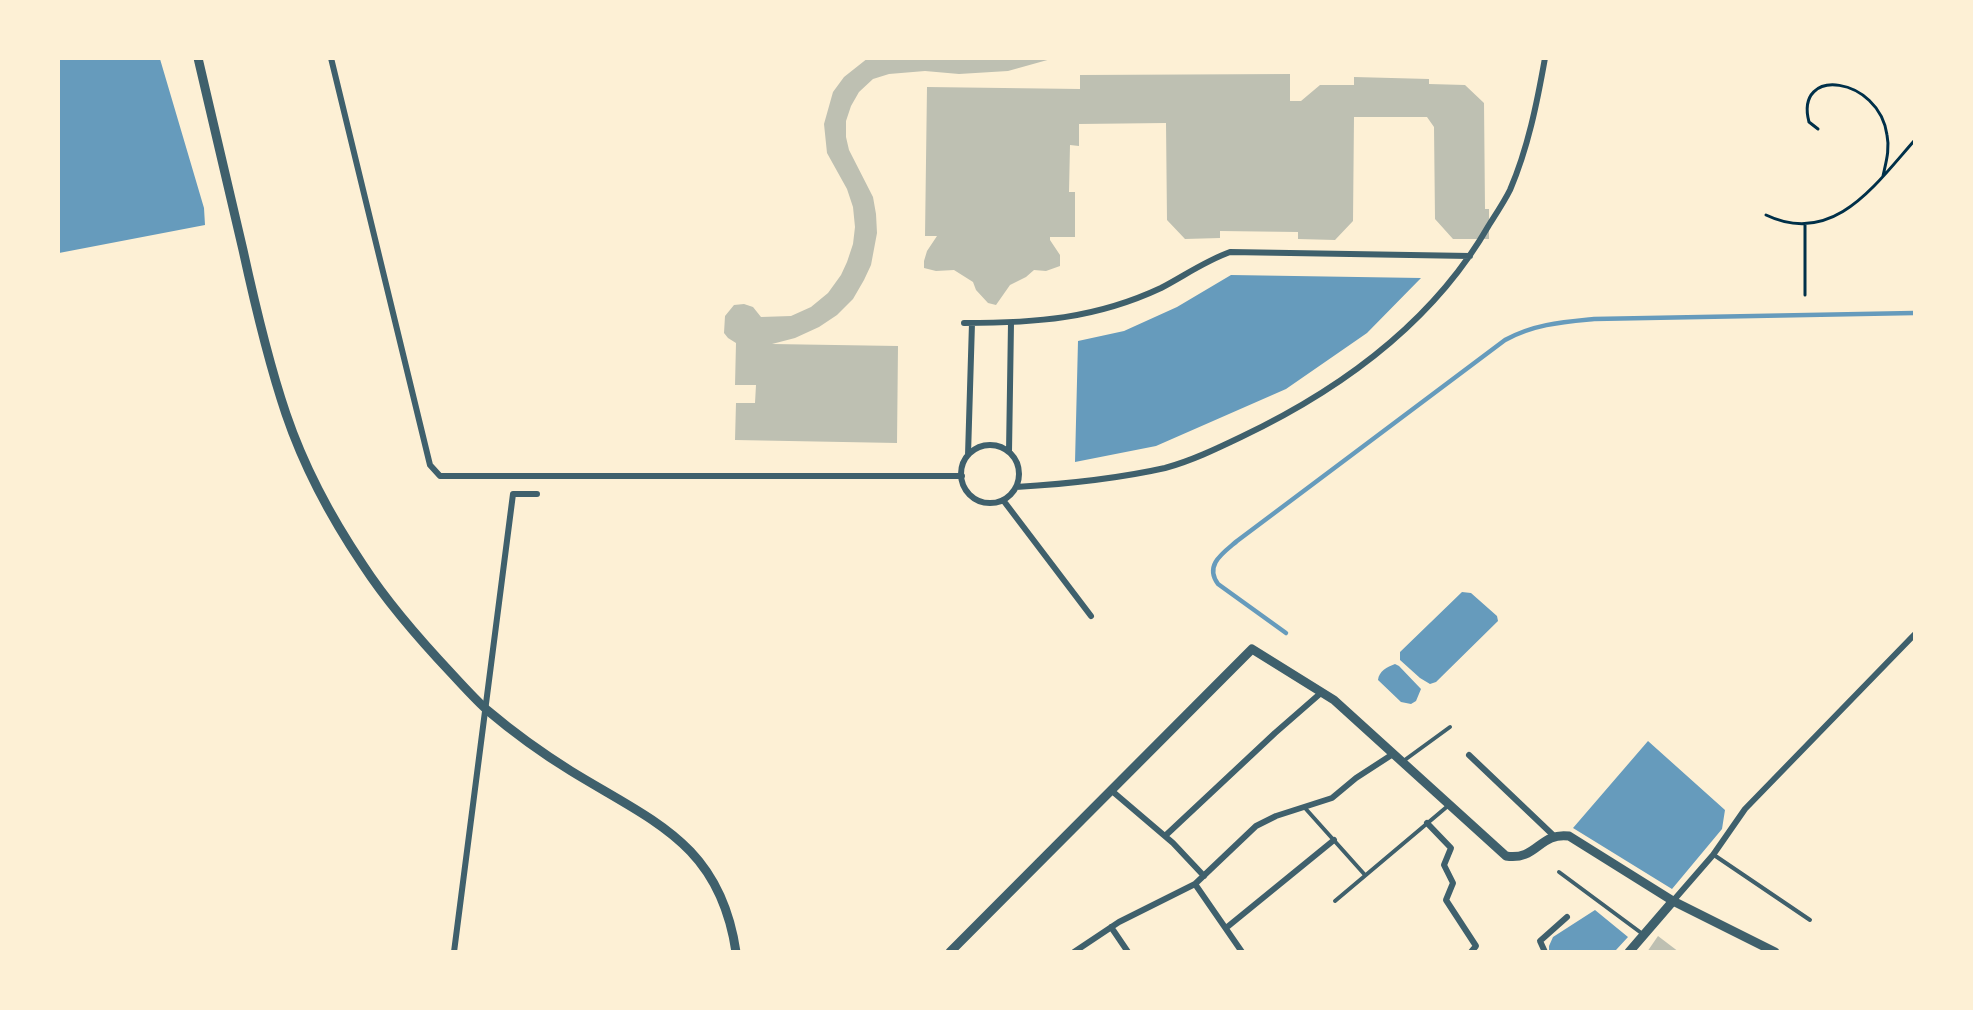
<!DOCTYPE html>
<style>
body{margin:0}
#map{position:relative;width:1973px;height:1010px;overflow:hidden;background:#fdf0d5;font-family:Helvetica,sans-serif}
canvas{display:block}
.frame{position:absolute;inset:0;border:60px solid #fdf0d5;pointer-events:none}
</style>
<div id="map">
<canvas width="1973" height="1010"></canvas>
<div class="frame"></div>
</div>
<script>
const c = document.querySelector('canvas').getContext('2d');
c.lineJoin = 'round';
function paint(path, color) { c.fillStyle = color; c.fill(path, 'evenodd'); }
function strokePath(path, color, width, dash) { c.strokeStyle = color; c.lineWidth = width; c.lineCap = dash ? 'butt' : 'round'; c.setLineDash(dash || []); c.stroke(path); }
const water = new Path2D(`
 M59,58l101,1 44,149 1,17 -146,28z
 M1231,275l190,3 -54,55 -81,56 -130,57 -81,16 3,-121 46,-10 53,-24z
 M1462,592l9,1 26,23 1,5 -62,61 -6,2 -10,-6 -20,-18v-8z
 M1395,664l4,2 22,23 -5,12 -5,3 -10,-2 -23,-22c1,-9 9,-13 17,-16z
 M1648,741l77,69 -3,19 -50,60 -99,-61z
 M1595,910l33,27 -12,13 -2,2 -65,-1v-5l4,-9z`);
const stream = new Path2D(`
 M1286,633l-68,-49c-14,-19 5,-31 19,-43l268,-201c29,-16 58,-18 89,-21l320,-6`);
const building = new Path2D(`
 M868,58l183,1 -43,12 -49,3 -34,-3 -36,3 -16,5 -14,13 -8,14 -5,15v16l3,13 24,47 3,17 1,19 -6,32 -7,15 -11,19 -16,16 -18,12 -24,11 -23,6 126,2 -1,97 -162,-3 1,-37h19l1,-18h-21l1,-42 -8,-5 -4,-5 1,-17 9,-11 10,-1 9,3 8,10 30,-1 20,-9 17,-14 13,-18 6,-13 6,-18 2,-17 -2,-20 -6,-18 -20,-36 -3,-29 9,-32 11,-15z
 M1290,74v27h11l19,-16h34v-8l75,2v5l36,1 19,18 1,106h4v30h-36l-18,-20 -1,-92 -7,-10h-73l-1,104 -18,19 -37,-1v-7l-78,-1v7l-35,1 -18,-19 -1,-97 -87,1v22l-9,-1 -1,47h6v45h-25v3l10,15v11l-14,5 -12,-1 -8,7 -16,8 -14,20 -8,-2 -12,-13 -3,-8 -19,-12 -18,1 -12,-3v-7l3,-10 10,-15h-12l2,-149 153,2v-14z
 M1658,936l21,16h-32z`);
const path = new Path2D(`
 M1818,129l-9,-7c-15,-57 70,-45 78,13 3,14 -1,27 -4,41
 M1766,215c67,32 109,-30 148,-74
 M1805,295v-71`);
const service = new Path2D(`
 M1402,762l48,-35
 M1305,808l60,67
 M1714,855l96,65
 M1559,872l85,63
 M1335,901l114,-96`);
const minor = new Path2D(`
 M331,58l99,407 10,11h522
 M964,323c71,0 131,-4 197,-35 23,-12 44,-27 69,-36l240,4
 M961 474a29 29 0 1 1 58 0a29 29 0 1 1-58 0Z
 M1009,452l2,-129
 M968,455l4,-132
 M1016,487c50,-3 100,-8 149,-19 26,-7 51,-19 76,-31 101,-48 192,-114 248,-212 7,-11 15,-23 21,-35 18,-42 27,-87 35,-132
 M1003,500l88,116
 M1469,755l85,81
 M1112,791l61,52 31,33
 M1427,823l24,25 -7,17 9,18 -7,17 30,46 -5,6
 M1165,836l110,-103 47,-41
 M1195,884l47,68
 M1673,901l40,-46 32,-46 169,-174
 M1111,927l17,25
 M1226,928l108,-88
 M454,952l59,-458h24
 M1074,952l45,-30 76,-38 61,-58 20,-10 56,-18 24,-20 37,-24
 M1545,952l-5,-11 27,-24`);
const tertiary = new Path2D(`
 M198,58c15,64 30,128 45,192 12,55 25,111 43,164 18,53 46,105 77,151 26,40 57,75 90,110 11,12 22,24 34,35 26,22 55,43 84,61 83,51 149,73 165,181
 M950,952l302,-303 82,51 172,156c31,5 33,-24 63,-20l104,65 102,51
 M1629,952l44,-51`);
paint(water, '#669bbc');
strokePath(stream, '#669bbc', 4.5);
paint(building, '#bec0b2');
strokePath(path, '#003049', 3);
strokePath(service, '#3f606c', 4);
strokePath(minor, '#3f606c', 6);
strokePath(tertiary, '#3f606c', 9);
</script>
